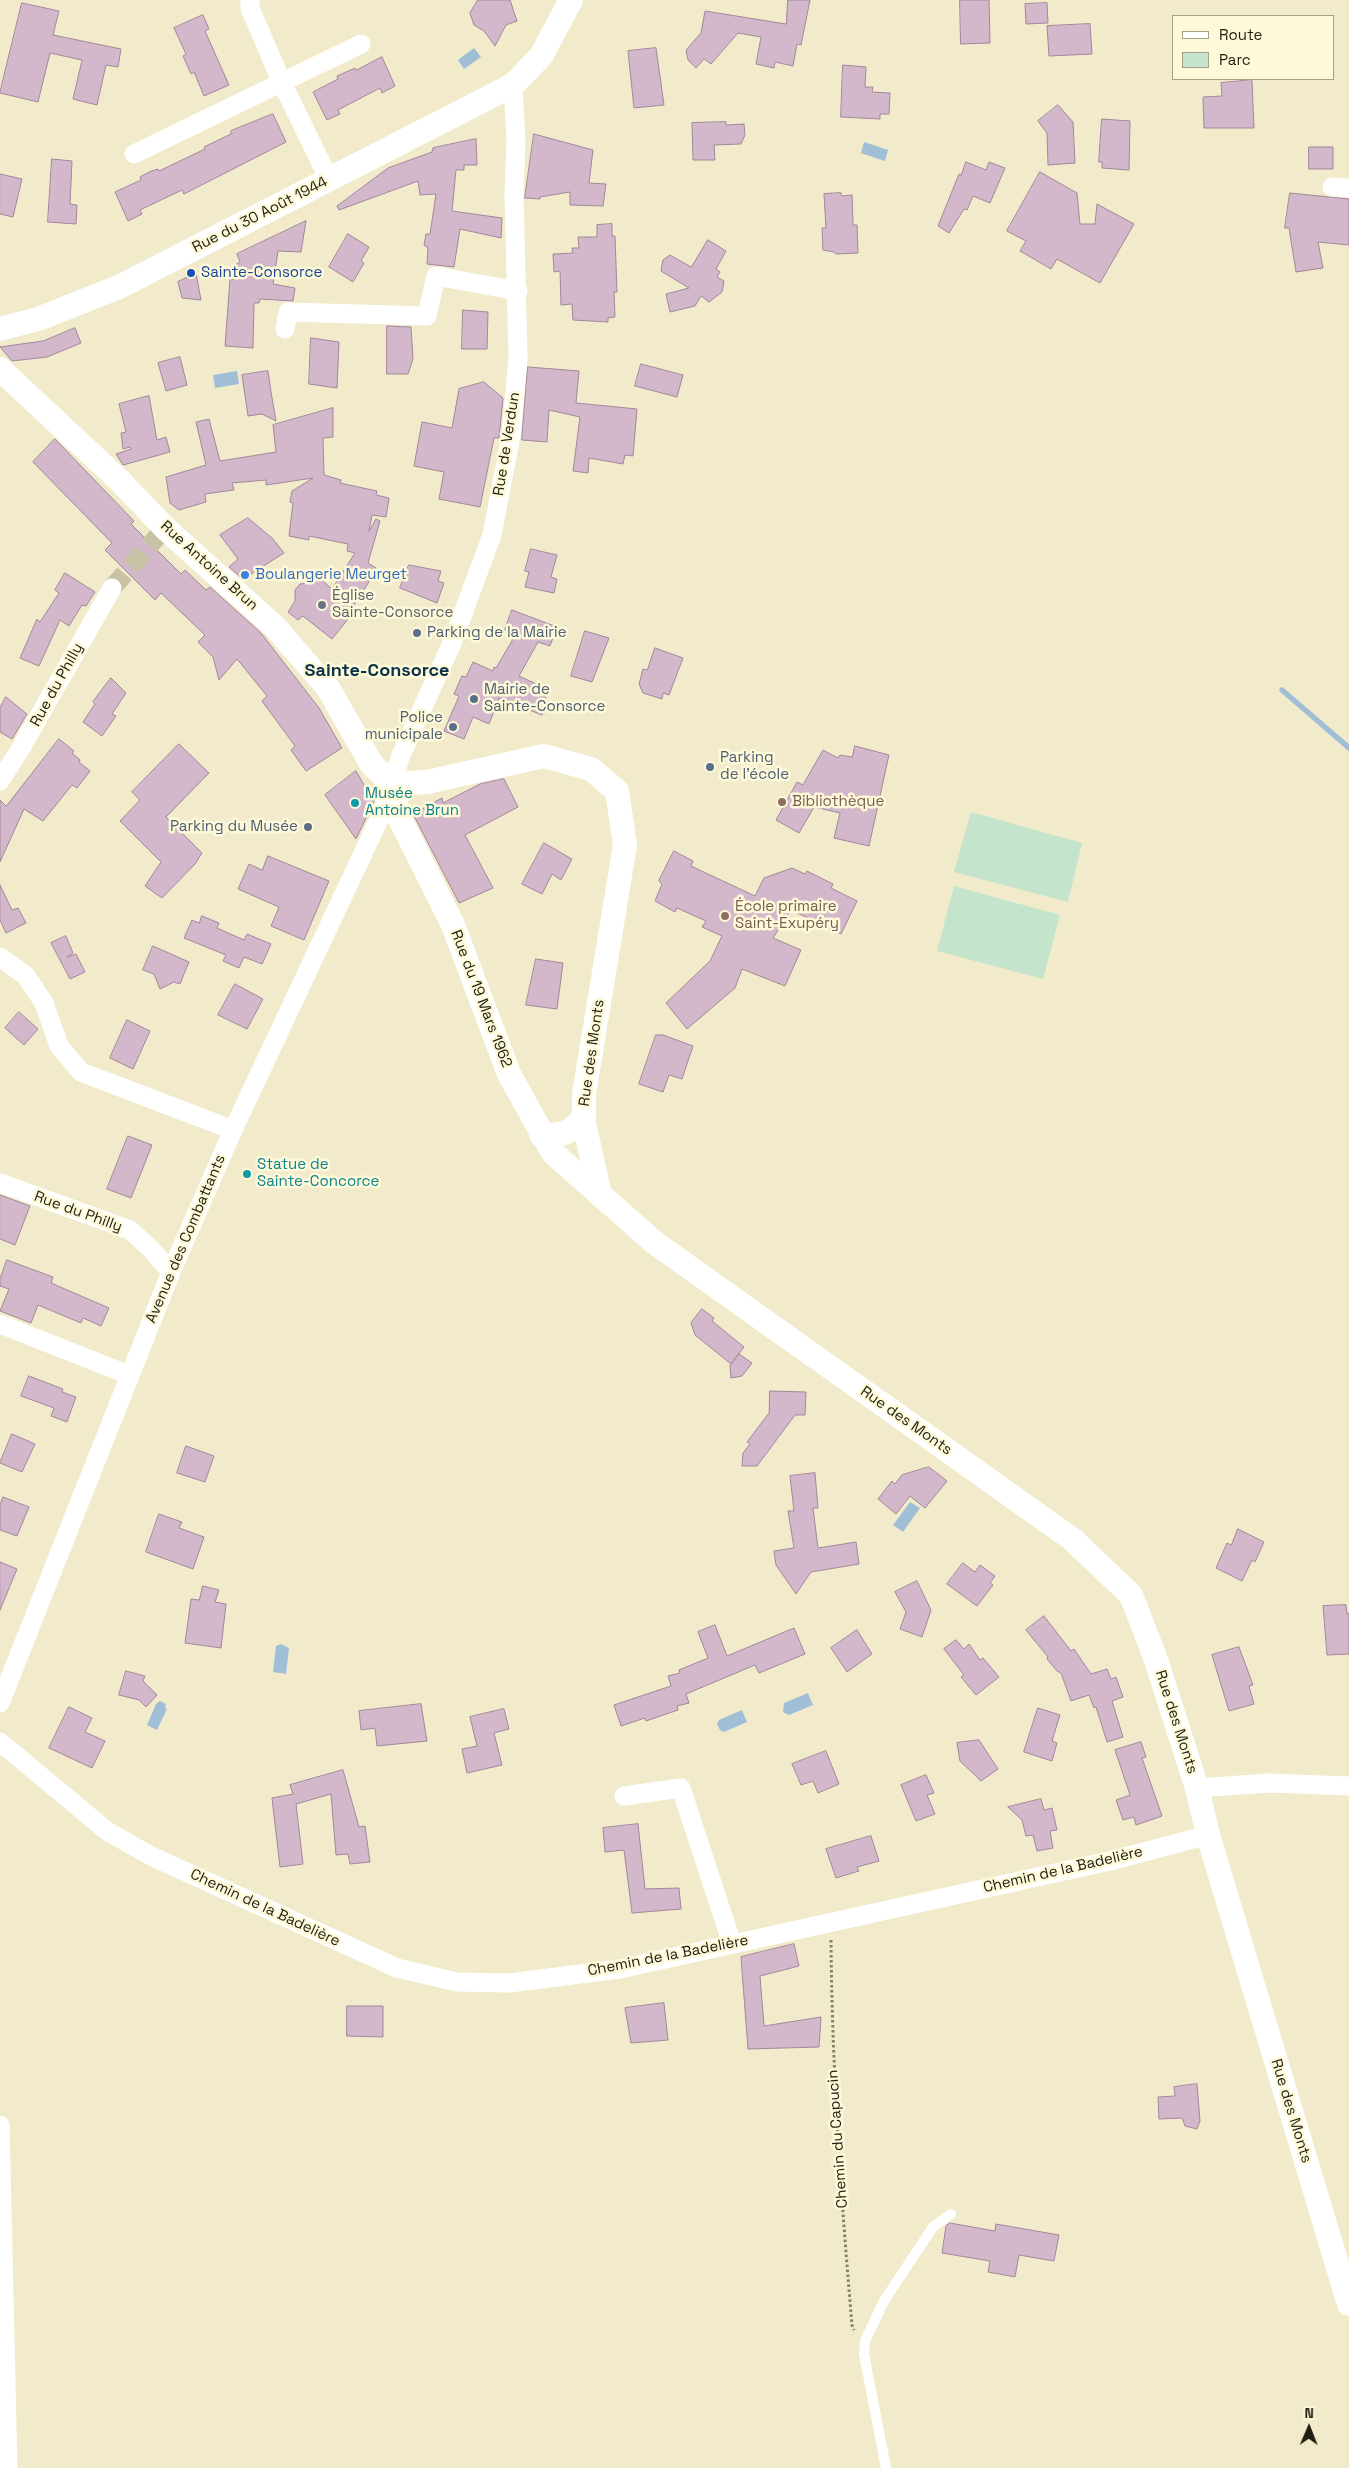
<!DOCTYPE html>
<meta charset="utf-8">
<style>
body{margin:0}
#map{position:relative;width:1349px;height:2468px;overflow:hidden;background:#f1ebcb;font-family:"Space Grotesk",sans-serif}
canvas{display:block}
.legend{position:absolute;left:1172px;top:15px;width:162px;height:65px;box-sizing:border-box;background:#fef9d8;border:1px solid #a5a189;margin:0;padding:6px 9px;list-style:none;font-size:15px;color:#201e13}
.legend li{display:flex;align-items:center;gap:10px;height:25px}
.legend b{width:25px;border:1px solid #a5a189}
.north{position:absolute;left:1284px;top:2403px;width:50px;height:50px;-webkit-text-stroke:4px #fef9d8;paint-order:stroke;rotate:1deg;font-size:14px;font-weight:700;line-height:20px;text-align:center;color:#201e13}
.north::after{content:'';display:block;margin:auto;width:18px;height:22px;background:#201e13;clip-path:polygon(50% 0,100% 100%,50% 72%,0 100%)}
</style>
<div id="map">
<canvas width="1349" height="2468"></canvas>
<ul class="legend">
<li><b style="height:6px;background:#fff"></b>Route</li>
<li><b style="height:14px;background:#c4e4cc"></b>Parc</li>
</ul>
<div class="north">N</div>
</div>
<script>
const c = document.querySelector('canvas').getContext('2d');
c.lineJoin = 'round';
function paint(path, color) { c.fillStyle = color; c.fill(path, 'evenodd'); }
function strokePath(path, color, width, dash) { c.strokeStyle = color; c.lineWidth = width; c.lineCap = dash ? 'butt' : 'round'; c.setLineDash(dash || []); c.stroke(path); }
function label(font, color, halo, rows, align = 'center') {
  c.font = font + ' "Space Grotesk",sans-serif'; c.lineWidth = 5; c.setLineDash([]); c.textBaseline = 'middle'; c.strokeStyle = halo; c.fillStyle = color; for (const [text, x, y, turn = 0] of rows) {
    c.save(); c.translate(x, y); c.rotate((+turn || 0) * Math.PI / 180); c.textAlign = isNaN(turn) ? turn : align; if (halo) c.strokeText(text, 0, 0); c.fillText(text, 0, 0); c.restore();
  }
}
const green = new Path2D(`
 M971,812l111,31 -14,59 -114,-30z
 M954,886l106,29 -17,64 -106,-28z`);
const water = new Path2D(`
 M474,48l7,9 -17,12 -6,-9z
 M864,142l24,8 -3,11 -24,-8z
 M237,371l2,13 -24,4 -2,-13z
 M910,1502l10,6 -17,24 -10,-7z
 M281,1644l8,4 -3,26 -13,-2 3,-26z
 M808,1693l5,12 -24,10 -6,-3 1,-9z
 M160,1701l6,3 -1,4 2,1 -10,21 -10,-5 9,-21z
 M742,1710l5,12 -23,10 -4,-2 -3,-6 2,-4z`);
const stream = new Path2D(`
 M1282,690l67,58`);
const building = new Path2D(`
 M478,0h32l7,21 -11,4 -11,21 -11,-15 -10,-6 -4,-12z
 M788,0h22l-9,45 -4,-1 -4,22 -18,-4 -1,6 -18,-4 5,-27 -23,-4 -27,31 -7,-5 -8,9 -8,-8 -2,-10 15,-17 4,-22 81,13z
 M960,0h29l1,43 -29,1z
 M22,3l37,8 -6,24 68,14 -3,18 -12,-2 -9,40 -24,-6 9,-39 -32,-7 -12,49 -38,-9z
 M1047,3l1,20 -22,1 -1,-20z
 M203,15l6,14 -4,2 24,54 -25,11 -10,-24 -3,2 -8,-18 3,-2 -12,-26z
 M1090,24l2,30 -43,2 -2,-30z
 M656,48l8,57 -30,3 -6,-57z
 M382,57l13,29 -13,7 -2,-5 -42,22 2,4 -13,6 -14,-28 25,-13 -1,-3 18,-8 1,2z
 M843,65l23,2 -1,20h8l-1,5 18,1 -1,21h-9v5l-39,-2z
 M1252,80l2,48h-50l-1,-31 19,-1 -1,-13z
 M1058,105l15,17 2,41 -27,2 -1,-32 -9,-12z
 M273,114l13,28 -102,52 -2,-4 -42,20 2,4 -14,7 -13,-29 26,-12 -1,-3 9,-5 9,-3 1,2 46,-22 -1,-2 27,-13v-3z
 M1102,119l28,2 -1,49 -27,-2v-6h-3z
 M726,122v3l18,-1 1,11 -4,9 -27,1 1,15h-22l-1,-37z
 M534,134l59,16 -4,33 17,1 -3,22 -33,-1v-13l-30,5v2l-15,-1z
 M476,139l1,26h-13v5h-8l-4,41 50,7 -1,20 -41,-9 -6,38 -27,-3 1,-16 -4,-3 2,-11h4l6,-40 -16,1 -2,-14 -79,29 -2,-4 51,-38 44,-16 1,-4z
 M1309,147h24v22h-24z
 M52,159l20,2 -2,43 7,1 -1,19 -28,-2z
 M966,162l20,8 3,-8 16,6 -15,35 -17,-7 -6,14 -3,-1 -15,24 -11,-7 21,-52 2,1z
 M1040,172l37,21 3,31h15l2,-20 37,20 -34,59 -43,-24 -6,10 -31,-18 6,-10 -19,-10z
 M0,174l22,5 -9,38 -13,-3z
 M841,193l1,3 10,-1 1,30h4l1,28 -22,1 -2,-2 -11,-2 -1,-22h4l-2,-34z
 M1290,193l59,6v46l-31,-3 5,26 -27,4 -7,-44h-4z
 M306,221l-5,31 -23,-1 -5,33 22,4 -2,13 -33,-2 -1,4h-5l-1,45 -28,-2 5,-67h4l1,-14 5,-3 -3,-8z
 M612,224v12h3l2,56h-3l1,25 -7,1v4l-35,-2 -1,-16 -11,1 -1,-34 -6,1 -1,-18 20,-1 -1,-5h7l-1,-11h19v-12z
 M348,234l21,13 -8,14 3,2 -11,19 -24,-15z
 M708,240l18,11 -10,18 4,3 -3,5 7,4 -2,11 -13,10 -8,-6 -6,10 -25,6 -4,-18 23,-6 -28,-17 2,-11 7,-5 21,12z
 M196,273l5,27 -19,-2 -4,-16z
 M463,310l25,2 -1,37h-25z
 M387,326l24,1 2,32 -5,15h-21z
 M75,328l6,15 -34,14 -35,4 -12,-14 43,-6z
 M311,338l28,4 -2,46 -28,-4z
 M180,357l7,28 -21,6 -8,-28z
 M641,364l42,11 -6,22 -42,-11z
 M528,367l51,4 -3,32 61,6 -4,47 -8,-1 -2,9 -34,-6 -1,15 -15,-2 7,-54 -31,-7 -2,32 -25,-2z
 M268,371l3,21 5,29 -14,-7 -14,2 -6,-41z
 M484,382l19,16 -4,40h-5l-14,69 -41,-8 5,-27 -30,-6 8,-44 30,6 7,-39z
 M149,396l8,44 9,-3 4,15 -47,13 -7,-11 15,-5 -1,-2 -7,2 -2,-16 5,-1 -7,-28z
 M333,408v29l-10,1 1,37 17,5 -1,3 37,8 -1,4 13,3 -3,19 -14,-2 -3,16 7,-12 4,2 -12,42 8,5 -6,8 2,1 -19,30 3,2 -24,30 -29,-23 -5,4 -10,-8 7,-11v-11l5,-6 9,-1 7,-8 16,14 23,-36 -8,-2 1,-7 -39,-8v4l-20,-4 4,-33 -3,-1 2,-11 21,-13 -47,7v-5l-34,3 2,7 -29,4 1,8 -27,8 -9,-7 -4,-26 40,-12 -10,-43 13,-3 11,42 56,-9 -3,-27z
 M55,439l79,82 -3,3 50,50 4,-4 21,20 4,-3 51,46 58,75 23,40 -36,23 -15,-21 4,-4 -33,-45 5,-5 -30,-37 -18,21 -6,-23 -15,-15 7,-7 -44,-42 -6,7 -50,-50 7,-7 -79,-81z
 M248,518l24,20 12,15 -41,26 -14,-12 9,-8 -18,-24z
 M531,549l26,6 -6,22 6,2 -3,14 -29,-6 4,-15 -4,-1z
 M409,565l32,6 -3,10 6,2 -7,20 -37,-15z
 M65,573l30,19 -9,14 -4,-1 -13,21 -9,-6 -21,46 -19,-8 17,-39 3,3 19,-29 -4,-3z
 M512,610l45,17 -7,19 -12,-4 -19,34 28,13 -5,26 -43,-17 -10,26 -16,-7 -9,22 -20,-8 15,-35 -5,-2 8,-18 4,1 7,-15 20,9 1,-4 2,1 20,-34 -11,-4z
 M585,631l24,7 -17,44 -21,-6z
 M655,648l28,10 -14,37 -6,-2 -1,6 -19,-6 -4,-9 4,-15 4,1z
 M111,678l15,15 -14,21 4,2 -14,20 -19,-14 12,-18 -2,-2z
 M6,697l21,17 -15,25 -12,-7v-24z
 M59,739l15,12 -2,2 8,7 -1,2 11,9 -13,17 -5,-3 -29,36 -19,-12 -24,53v-62l6,6z
 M179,744l30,29 -43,44 36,36 -7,11 -33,34 -17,-12 16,-24 -41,-41 20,-21 -8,-8z
 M855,746l34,9 -20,91 -35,-8 6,-25 -26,-6 -15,26 -23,-13 21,-38 6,3 20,-35 15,8 2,-3 12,2z
 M356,771l18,31 -18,37 -31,-44z
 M504,779l14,28 -53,28 28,53 -34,15 -46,-89 29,-16 1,5 37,-19z
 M544,843l28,16 -11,21 -9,-6 -10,20 -20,-10z
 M674,851l19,10 -2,5 64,30 9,-18 28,-10 13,6 2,-3 26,13 -2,4 26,13 -16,33 -50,-24 -18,28 28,12 -16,36 -43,-17 -7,19 -48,41 -21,-26 44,-42 12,-25 -20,-9 4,-6 -29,-13 -2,4 -20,-11 7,-17 -3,-3z
 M268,856l61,25 -25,59 -33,-14 8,-19 -41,-18 11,-25 13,6z
 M0,885l12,25 6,-2 8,15 -20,10 -6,-13z
 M202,916l17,7 -2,5 27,12 3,-6 24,10 -9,20 -18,-7 -5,11 -16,-7 3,-6 -42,-17 8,-18 7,3z
 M66,936l7,17 -6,4 9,-3 9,18 -15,7 -19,-36z
 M153,946l36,16 -9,22 -6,-2 -14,7 -6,-15 -11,-4z
 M536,959l27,4 -6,46 -31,-4z
 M235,984l28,15 -16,30 -29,-14z
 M19,1012l19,17 -14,16 -19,-17z
 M127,1020l23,11 -17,38 -23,-11z
 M656,1035h7l30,11 -11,33 -13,-4 -6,17 -24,-8z
 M128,1136l24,9 -21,53 -24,-9z
 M0,1195l30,11 -15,39 -15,-6z
 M7,1260l46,17 -2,6 58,25 -8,18 -18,-8 -2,5 -43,-18 -7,18 -31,-12 9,-22 -9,-3v-7z
 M702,1309l12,9 -2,3 32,26 -13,17 -36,-29 -4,-12z
 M739,1354l13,9 -10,13 -11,2 -1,-12z
 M29,1376l34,13 -1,3 14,5 -9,25 -16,-6 3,-8 -33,-12z
 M770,1391l36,1 -1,23h-10l-38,51h-15l1,-13 7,-9 -3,-2 22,-29z
 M12,1434l23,10 -13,28 -22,-9z
 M186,1446l28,10 -9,26 -28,-9z
 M929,1467l18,14 -22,27 -15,-12 -14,18 -18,-15 14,-18 3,3 7,-9z
 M815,1473l3,35h-5l5,40 38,-6 3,22 -48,8 -15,22 -20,-29 -2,-14 20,-3 -6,-37h6l-4,-35z
 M3,1497l26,10 -12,29 -17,-6v-24z
 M159,1514l23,8 -3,6 25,9 -11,32 -47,-17z
 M1238,1529l26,13 -9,20 -3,-2 -10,21 -26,-13 11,-25 4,2z
 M0,1562l17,7 -17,41z
 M963,1563l12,9 5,-7 15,11 -5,7 3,2 -16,21 -30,-22z
 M917,1581l14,29 -9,27 -22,-8 6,-17 -11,-20z
 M203,1586l16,4 -4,12 11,2 -5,44 -36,-5 6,-44 8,1z
 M1346,1605l1,9 2,-1v41l-22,1 -4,-49z
 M1044,1616l27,35 3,-2 17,25 16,-5 4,10 5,-2 7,20 -11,4 11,36 -16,5 -11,-35 -2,1 -5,-13 -18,6 -10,-28 -4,-2 -10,-12 1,-2 -22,-27z
 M715,1625l12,31 67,-28 11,26 -46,19 -4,-8 -69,29 3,9 -12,3 1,4 -32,11 -1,-3 -24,8 -7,-21 57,-19 -3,-10 12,-3 -1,-3 29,-12 -10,-26z
 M857,1630l15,24 -25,18 -16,-24z
 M956,1640l8,9 5,-5 11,16 3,-2 16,19 -23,18 -15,-18 3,-2 -20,-26z
 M1239,1647l14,38 -4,1 5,18 -25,7 -17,-56z
 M126,1671l19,5 -2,5 14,14 -11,12 -7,-7 -20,-5z
 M421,1704l6,37 -50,5 -2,-18 -14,2 -2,-19z
 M69,1707l23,11 -7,14 20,9 -13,27 -43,-20z
 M1038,1708l22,7 -8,26 5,2 -5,18 -28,-9z
 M504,1709l5,20 -15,4 8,32 -35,8 -5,-24 15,-3 -7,-29z
 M979,1740l19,29 -17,12 -21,-20 -3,-18z
 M1141,1742l5,15 -4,1 20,58 -26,9 -2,-8 -11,3 -7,-20 14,-5 -15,-45z
 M826,1751l13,33 -21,9 -5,-12 -12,4 -9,-21z
 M343,1770l16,57 6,-1 5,36 -20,2 -2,-10 -12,1 -5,-61 -35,10 7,60 -23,3 -8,-69 21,-4 -3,-9z
 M926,1775l8,18 -7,2 8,19 -19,7 -15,-36z
 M1041,1799l3,11 8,-2 5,22 -7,1 3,17 -16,3 -4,-16 -7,1 -4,-16 -14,-13z
 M638,1824l7,65 34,-1 2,21 -49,4 -8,-63 -19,2 -2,-24z
 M871,1836l8,25 -22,6 2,4 -23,7 -10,-29z
 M794,1944l5,22 -39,10 4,50 57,-9 -2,30 -71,2 -7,-92z
 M664,2003l4,37 -37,3 -6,-35z
 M347,2006h36v31l-36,-1z
 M1197,2084l3,37 -3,8 -12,-3 -3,-8 -23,1 -1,-22 17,-1 -1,-9z
 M950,2223l45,8 1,-7 63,11 -5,26 -35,-6 -4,22 -27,-5 2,-11 -48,-8 4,-27z`);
const minorTunnel = new Path2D(`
 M112,588l53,-60`);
const path = new Path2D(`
 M831,1940c1,129 10,257 21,385l2,5`);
const service = new Path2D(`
 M886,2468l-22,-114 1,-13 19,-40 49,-74 18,-13`);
const minor = new Path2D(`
 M250,0v8l32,75 47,96
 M134,154l227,-110
 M1332,187l17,1
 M285,329l3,-17 139,4 9,-40 82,15
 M0,781l21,-33 91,-160
 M0,957l26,19 18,27 15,43 22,26 152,58
 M0,1183l130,47 19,17 22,25
 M0,1324l129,51
 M0,1703l171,-431 62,-142 149,-317 19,-58 51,-112 40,-108 19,-99 7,-78 -4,-165 2,-52 -3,-56
 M0,1742l107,89 44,25 246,112 60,14 52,1 111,-14 494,-109 94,-25
 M1197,1788l72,-5 80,3
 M624,1796l57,-8 51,156
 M0,2125l8,343`);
const tertiary = new Path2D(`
 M0,329l38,-10 81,-32 394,-202 28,-29 30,-56
 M0,369l119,111 46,48 110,99 53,61 44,77 21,19
 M393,784l5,31 55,110 56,149 44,79 102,90 417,296 59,56 24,62 42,131 11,47 141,469
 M393,784l34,-2 117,-26 47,13 26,22 8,54 -41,249v29l16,72
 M541,1135c20,1 32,-2 43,-19`);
const markers = [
 [191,273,5,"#1a4fb4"],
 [245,575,5,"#3f7fe0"],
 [322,605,5,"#6b7280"],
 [417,633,5,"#5c6f8a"],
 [474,699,5,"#5c6f8a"],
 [453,727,5,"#5c6f8a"],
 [710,767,5,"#5c6f8a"],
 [782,802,5,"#8d6e63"],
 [355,803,5,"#0f9aa8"],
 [308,827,5,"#5c6f8a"],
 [725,916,5,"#8d6e63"],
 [247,1174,5,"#0f9aa8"]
];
const streetNames = [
 ["Rue du 30 Août 1944",260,215,-27],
 ["Rue de Verdun",507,444,-81],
 ["Rue Antoine Brun",209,566,42],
 ["Rue du Philly",57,685,-61],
 ["Rue du 19 Mars 1962",481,999,69],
 ["Rue des Monts",592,1053,-82],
 ["Rue du Philly",78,1212,20],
 ["Avenue des Combattants",186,1239,-67],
 ["Rue des Monts",906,1421,35],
 ["Rue des Monts",1176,1722,72],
 ["Chemin de la Badelière",1063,1870,-13],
 ["Chemin de la Badelière",265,1908,25],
 ["Chemin de la Badelière",668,1956,-11],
 ["Rue des Monts",1291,2111,73],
 ["Chemin du Capucin",838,2139,-94]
];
const transitNames = [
 ["Sainte-Consorce",201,273]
];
const shopNames = [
 ["Boulangerie Meurget",255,575]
];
const worshipNames = [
 ["Église",332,596],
 ["Sainte-Consorce",332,613]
];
const serviceNames = [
 ["Parking de la Mairie",427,633],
 ["Mairie de",484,690],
 ["Sainte-Consorce",484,707],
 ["Police",443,718,"right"],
 ["municipale",443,735,"right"],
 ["Parking",720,758],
 ["de l'école",720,775],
 ["Parking du Musée",298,827,"right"]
];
const cultureNames = [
 ["Musée",365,794],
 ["Antoine Brun",365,811],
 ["Statue de",257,1165],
 ["Sainte-Concorce",257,1182]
];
const educationNames = [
 ["Bibliothèque",792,802],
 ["École primaire",735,907],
 ["Saint-Exupéry",735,924]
];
const quarterNames = [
 ["Sainte-Consorce",377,671]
];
paint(green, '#c4e4cc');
paint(water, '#a0bfd7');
strokePath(stream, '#a0bfd7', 5.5);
paint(building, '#d3b7cb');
strokePath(building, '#a1879b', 1);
strokePath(minorTunnel, '#c7c2a6', 19, [19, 9]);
strokePath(path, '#84806b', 3, [2.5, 2.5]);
strokePath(service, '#fff', 10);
strokePath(minor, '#fff', 19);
strokePath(tertiary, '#fff', 24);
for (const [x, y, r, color] of markers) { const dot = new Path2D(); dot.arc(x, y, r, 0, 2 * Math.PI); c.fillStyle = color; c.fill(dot); strokePath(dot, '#fef9d8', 2); }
label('15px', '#201e13', '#fef9d8', streetNames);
label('15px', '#164399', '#fef9d8', transitNames, 'left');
label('15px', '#366cbe', '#fef9d8', shopNames, 'left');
label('15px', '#5b616d', '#fef9d8', worshipNames, 'left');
label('15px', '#4e5e75', '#fef9d8', serviceNames, 'left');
label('15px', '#0d838f', '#fef9d8', cultureNames, 'left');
label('15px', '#785e54', '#fef9d8', educationNames, 'left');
label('bold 18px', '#093249', '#fef9d8', quarterNames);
</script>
